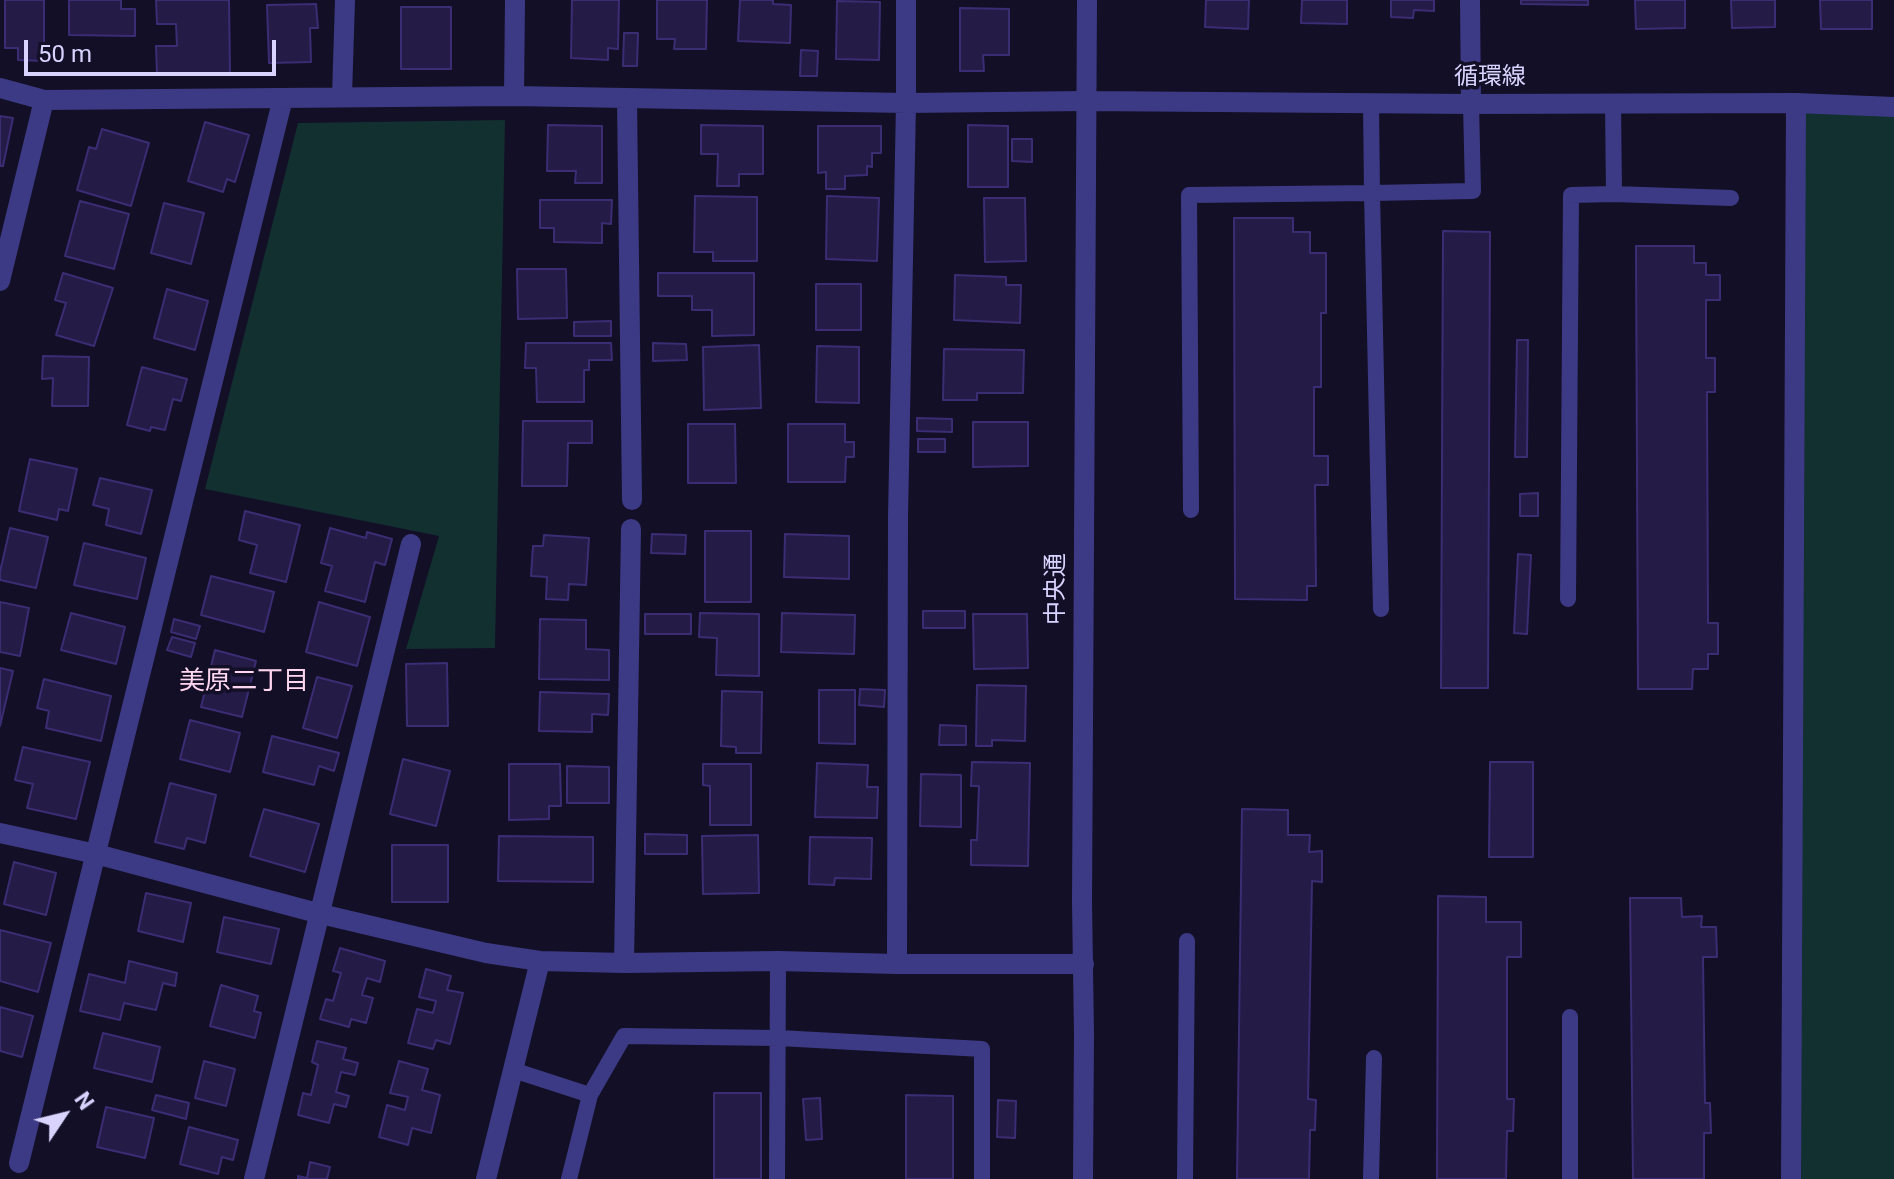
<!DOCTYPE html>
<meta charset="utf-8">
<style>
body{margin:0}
#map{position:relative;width:1894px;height:1179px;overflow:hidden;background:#130f26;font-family:Roboto,sans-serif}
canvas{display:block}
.north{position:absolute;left:24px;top:1075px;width:80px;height:80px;-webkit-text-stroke:6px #130f26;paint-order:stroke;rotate:55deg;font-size:22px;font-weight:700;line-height:32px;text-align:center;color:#d9d4ff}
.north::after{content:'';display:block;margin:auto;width:28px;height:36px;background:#d9d4ff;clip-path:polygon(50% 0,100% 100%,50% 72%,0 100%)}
.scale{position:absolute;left:24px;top:40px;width:252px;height:36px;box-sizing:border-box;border:4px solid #d9d4ff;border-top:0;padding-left:10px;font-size:24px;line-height:28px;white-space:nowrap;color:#d9d4ff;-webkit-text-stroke:6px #130f26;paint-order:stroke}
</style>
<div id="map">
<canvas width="1894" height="1179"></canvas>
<div class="north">N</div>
<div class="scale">50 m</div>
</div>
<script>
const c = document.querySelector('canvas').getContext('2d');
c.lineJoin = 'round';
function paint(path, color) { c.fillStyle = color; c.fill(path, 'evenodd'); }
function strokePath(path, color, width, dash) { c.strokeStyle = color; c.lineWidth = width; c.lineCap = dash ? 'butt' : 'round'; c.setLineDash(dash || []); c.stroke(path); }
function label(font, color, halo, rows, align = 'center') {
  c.font = font + ' Roboto,"Noto Sans JP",sans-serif'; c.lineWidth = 7; c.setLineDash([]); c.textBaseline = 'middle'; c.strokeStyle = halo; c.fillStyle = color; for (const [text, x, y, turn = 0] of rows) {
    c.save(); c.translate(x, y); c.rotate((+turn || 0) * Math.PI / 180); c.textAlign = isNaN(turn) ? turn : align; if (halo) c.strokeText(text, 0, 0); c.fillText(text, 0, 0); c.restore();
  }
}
const green = new Path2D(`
 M1796,103l98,4v1072h-103z
 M505,120l-10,528 -89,1 33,-113 -234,-47 93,-366z`);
const building = new Path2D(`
 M5,0h39v61l-26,-1v-12h-13z
 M69,0h52v9h14v27l-66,-1z
 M156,0h73l1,73 -73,1 -1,-28h21l-1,-22h-19z
 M572,0h47l-1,49 -10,-1v12l-37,-2z
 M657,0h50l-1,49h-32l1,-10h-18z
 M740,0h33v4l18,1 -1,38 -52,-2z
 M1206,0h43l-1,29 -43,-2z
 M1302,0h45v24l-46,-1z
 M1391,0h43v11l-20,-1 -1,8 -22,-1z
 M1521,0h67v5l-67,-1z
 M1635,0h50v28l-49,1z
 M1731,0h44v27l-43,1z
 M1820,0h52v29h-51z
 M837,1l43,1 -1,58 -43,-1z
 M316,4l2,24h-8l1,34 -42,1 -2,-58z
 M401,7h50v62h-50z
 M960,8l49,1v46h-26l1,16h-24z
 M624,33h14l-1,33h-14z
 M801,50l17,1 -1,25h-17z
 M0,116l13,2 -10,48h-3z
 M205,122l44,13 -14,47 -8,-3 -4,13 -35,-11z
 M548,125l54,1v57h-27l1,-12h-29z
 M701,125l62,1v48h-24v12h-22l1,-32h-17z
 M968,125l40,1v61h-40z
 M818,126h63v27h-9v14l-5,-1v9l-22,1v13h-19v-17l-8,1z
 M102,129l47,14 -18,63 -54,-16 12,-43 7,2z
 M1012,139h20v23l-20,-1z
 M695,196l62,1v64h-44v-9h-19z
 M827,196l52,2 -2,63 -51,-2z
 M984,198h41l1,63 -41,1z
 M540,200h72l-1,24 -9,-1v20l-48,-1v-14h-14z
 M80,201l49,13 -15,55 -49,-13z
 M164,203l40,10 -13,51 -40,-11z
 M1234,218h59v14h17v21h16v60h-5v74h-7v69h14v29h-13l1,101h-9v14l-72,-1z
 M1443,231l47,1 -2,456h-47z
 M1636,246h58v17h12v12h14v25h-14v58h9v34h-8l1,231h10v31h-10v15h-15l-1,20h-54z
 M517,269h49l1,49 -49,1z
 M63,273l50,15 -19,58 -38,-11 10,-32 -11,-3z
 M658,273h96v62l-42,1v-26h-20v-14h-34z
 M955,275l51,2v8h15l-1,38 -66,-3z
 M816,284h45v46h-45z
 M167,289l41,12 -13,49 -41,-12z
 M611,321v15h-37v-14z
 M1517,340h11l-1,117h-12z
 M526,343h85l1,17h-23v10h-5v32h-47l-1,-34h-11z
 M653,343l33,1 1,16 -34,1z
 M759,345l2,63 -57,2 -1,-63z
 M817,346l42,1v56l-43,-1z
 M944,349l80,1 -1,43h-46v7h-34z
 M43,356l46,1 -1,49h-36l1,-28 -11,1z
 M142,367l45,12 -6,22 -8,-2 -8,31 -14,-3 -1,4 -23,-6z
 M917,418l35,1v13l-35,-1z
 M523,421h69v22h-24l-1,43h-45z
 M973,422h55v44l-55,1z
 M688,424h47l1,59h-48z
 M788,424h57v18h9v15h-8l-1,25h-57z
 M918,439h27v13h-27z
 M30,459l47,10 -9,42 -9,-2 -2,11 -38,-9z
 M100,478l52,12 -11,44 -35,-9 3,-16 -16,-4z
 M1538,493v23h-18v-22z
 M245,511l55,14 -14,57 -36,-9 7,-28 -18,-5z
 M10,528l38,9 -12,51 -36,-8v-8z
 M330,528l36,10 1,-6 25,7 -7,26 -10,-3 -10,40 -40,-11 7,-25 -11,-3z
 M705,531h46v71h-46z
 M652,534l34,1 -1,19 -34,-1z
 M785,534l64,2v43l-65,-2z
 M544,535l45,3 -3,47 -17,-1 -1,16 -22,-1 1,-22 -16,-1 2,-30h10z
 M84,543l62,15 -9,41 -63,-14z
 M1518,554l13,1 -4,79 -13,-1z
 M211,576l63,16 -10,40 -63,-17z
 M0,602l29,6 -9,48 -20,-4z
 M319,602l51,15 -13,49 -51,-14z
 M923,611h42v17h-42z
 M71,613l54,14 -9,37 -55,-14z
 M700,613l59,1v62l-43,-1 1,-37 -18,-1z
 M782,613l73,2 -1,39 -73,-2z
 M645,614h46v20h-46z
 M973,614h54l1,54 -54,1z
 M174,619l26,7 -4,13 -25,-7z
 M540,619l46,1v29l23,1v30l-70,-1z
 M172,637l23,6 -4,14 -24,-7z
 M215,650l41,11 -14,56 -41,-10z
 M447,663l1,63h-41l-1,-62z
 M0,668l13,3 -13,55z
 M317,677l35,9 -15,52 -34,-10z
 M44,679l67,17 -10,45 -55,-13 3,-17 -12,-3z
 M977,685l49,1 -1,55 -33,-1v6h-16z
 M860,689l25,1 -1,17 -25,-2z
 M819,690h36v54l-36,-1z
 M722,691l40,1 -1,61h-25v-6l-15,-1z
 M540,692l69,2 -1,21 -16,-1v18l-53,-1z
 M190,720l50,13 -10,39 -50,-13z
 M940,725l26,1v19h-27z
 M272,736l67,17 -5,18 -15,-5 -5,19 -51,-13z
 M23,747l67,15 -14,57 -49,-11 6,-24 -18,-4z
 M403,759l47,12 -14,55 -46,-12z
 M972,762l58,1 -2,103 -57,-1v-25h6l2,-54h-8z
 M1490,762h43v95h-44z
 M817,763l51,2 -1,22h11l-1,31 -62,-1z
 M509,764h51l1,42h-12v13l-40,1z
 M703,764h48v61h-41v-39l-7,-1z
 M567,766l42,1v36h-42z
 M921,774l40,1v52l-41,-1z
 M170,783l46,12 -11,48 -18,-5 -3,11 -29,-7z
 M264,809l55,15 -14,48 -55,-16z
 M1242,809l46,1v25h22l-1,17 13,-1v31l-10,-1 -4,218 8,1 -1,30h-5l-1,49h-72z
 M645,834l42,1v19h-42z
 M758,835l1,58 -56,1 -1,-58z
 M499,836l94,1v45l-95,-1z
 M810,837l62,1 -1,41 -36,-1 -1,7 -25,-1z
 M392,845h56v57h-56z
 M14,862l42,11 -10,42 -42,-11z
 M146,893l45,10 -8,39 -45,-11z
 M1438,896l48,1v25h35v35h-14v142h7l-1,32h-6l-1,48h-69z
 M1630,898h51l1,19 20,-1 -1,11h15l1,30h-14l2,146h5l1,30h-7v46h-71z
 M224,917l55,12 -8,35 -54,-12z
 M0,930l51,13 -13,49 -38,-11z
 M340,948l45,13 -5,21 -13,-4 -5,17 11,3 -7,25 -15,-4 -2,8 -29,-8 6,-20 7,2 8,-28 -8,-2z
 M129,961l48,12 -2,13 -12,-3 -7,27 -32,-7 -4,17 -40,-9 9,-37 36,9z
 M426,969l25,7 -4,14 16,3 -13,51 -14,-4 -3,9 -25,-6 9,-34 16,4 3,-12 -17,-4z
 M221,985l37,11 -4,15 7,2 -6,25 -45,-12z
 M0,1007l33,9 -11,41 -22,-6z
 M103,1033l57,14 -8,35 -58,-14z
 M317,1041l29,7 -3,11 15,4 -3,12 -14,-3 -5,20 13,4 -3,11 -12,-3 -5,19 -31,-8 5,-22 8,2 7,-30 -6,-3z
 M204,1061l31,8 -9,37 -31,-8z
 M399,1061l29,8 -6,21 18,5 -9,38 -19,-5 -4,17 -29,-8 8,-32 18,5 3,-13 -18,-4z
 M714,1093h47v86h-47z
 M156,1095l33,8 -3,16 -34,-9z
 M906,1095l47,1v83h-47z
 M820,1098l2,41 -16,1 -3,-41z
 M998,1100l18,1 -1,37 -18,-1z
 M106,1107l48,11 -9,40 -48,-11z
 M189,1127l49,13 -5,20 -11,-3 -4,17 -38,-10z
 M310,1162l20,5 -3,12h-29v-3l9,2z`);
const service = new Path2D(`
 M1614,194l117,4
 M1191,510l-2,-315 183,-2 -1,-90
 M1568,599l3,-404 43,-1 -1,-91
 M1381,609l-9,-416 101,-2 -2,-87
 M513,1070l77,25
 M569,1179l21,-84 34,-59 155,2 203,11v130
 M777,1179l1,-218
 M1185,1179l2,-238
 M1371,1179l3,-121
 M1570,1179v-162`);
const minor = new Path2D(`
 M1470,0l1,104
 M0,88l44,12 470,-4 392,7 180,-2
 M342,96l3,-96
 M514,96l1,-96
 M627,99l5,401
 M0,281l44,-181
 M0,833l96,21 225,60 165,39 54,8 84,2 154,-2 119,3h187
 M624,963l7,-434
 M897,964l1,-447 8,-414v-103
 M19,1163l264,-1065
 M254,1179l157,-635
 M486,1179l54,-218
 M1791,1179l5,-1076`);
const tertiary = new Path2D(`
 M1086,101l385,3 325,-1 98,4
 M1083,1179l1,-144 -2,-133 5,-902`);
const streetNames = [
 ["循環線",1490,78],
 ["中央通",1057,589,-90]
];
const neighbourhoodNames = [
 ["美原二丁目",244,682]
];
paint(green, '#12302f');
paint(building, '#241b47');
strokePath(building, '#3b2d73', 2);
strokePath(service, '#3d3a85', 16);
strokePath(minor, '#3d3a85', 20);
strokePath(tertiary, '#3d3a85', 20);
label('24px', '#d9d4ff', '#130f26', streetNames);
label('26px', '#ffd6f0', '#130f26', neighbourhoodNames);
</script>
